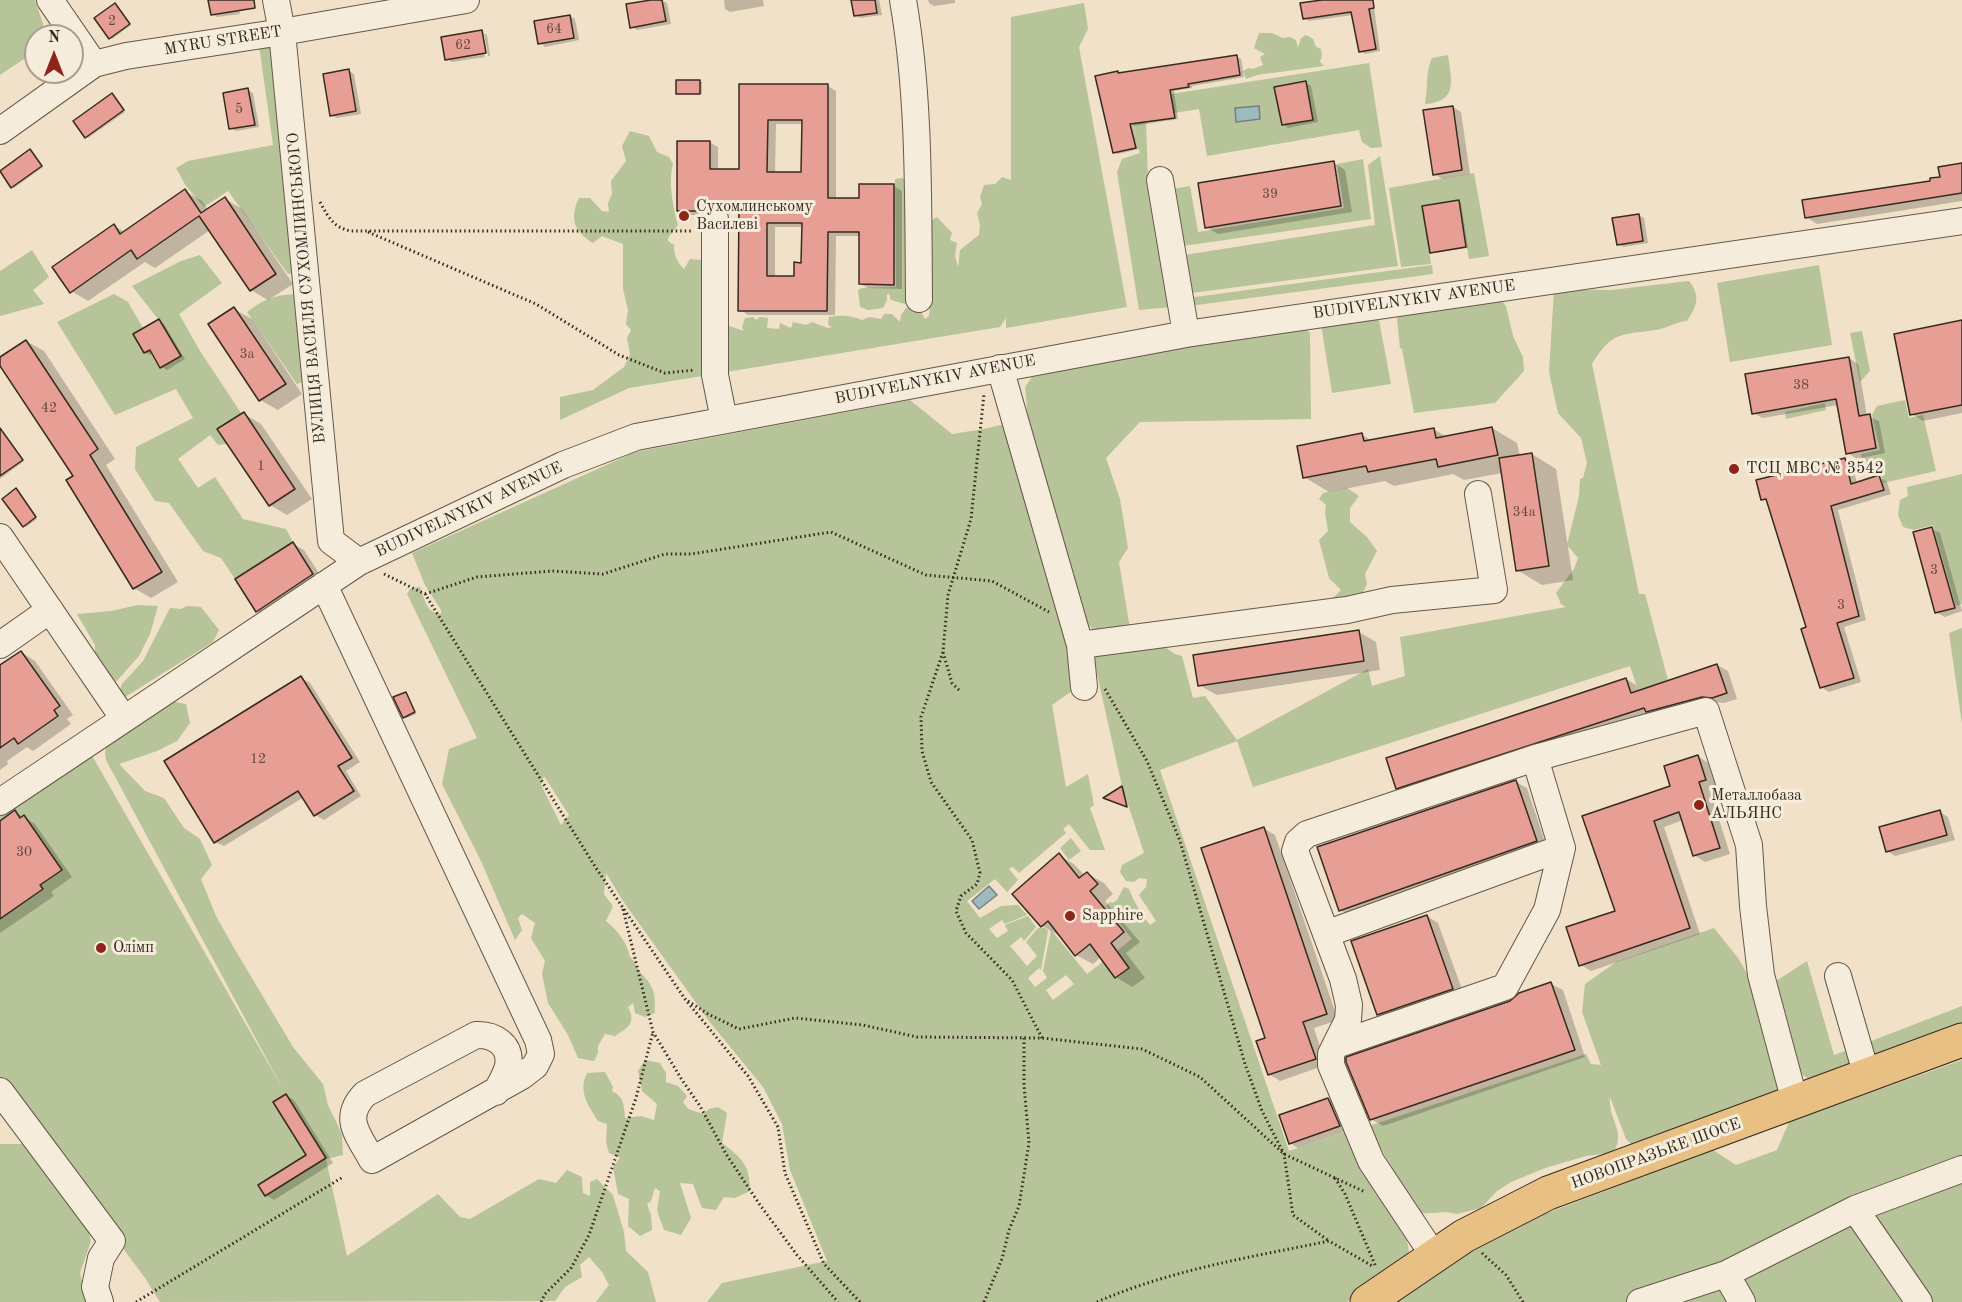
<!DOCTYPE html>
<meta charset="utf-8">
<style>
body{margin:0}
#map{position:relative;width:1962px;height:1302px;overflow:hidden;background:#f0e1c8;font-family:"Old Standard TT",serif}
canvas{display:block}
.north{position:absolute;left:24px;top:24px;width:60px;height:60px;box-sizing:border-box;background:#f5ecdb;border:2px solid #a99e90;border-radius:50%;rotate:0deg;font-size:16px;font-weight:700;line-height:24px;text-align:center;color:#372a1f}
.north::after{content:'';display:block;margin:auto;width:21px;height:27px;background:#8f2418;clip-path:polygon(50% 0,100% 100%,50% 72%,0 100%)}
</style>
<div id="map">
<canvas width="1962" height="1302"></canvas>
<div class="north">N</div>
</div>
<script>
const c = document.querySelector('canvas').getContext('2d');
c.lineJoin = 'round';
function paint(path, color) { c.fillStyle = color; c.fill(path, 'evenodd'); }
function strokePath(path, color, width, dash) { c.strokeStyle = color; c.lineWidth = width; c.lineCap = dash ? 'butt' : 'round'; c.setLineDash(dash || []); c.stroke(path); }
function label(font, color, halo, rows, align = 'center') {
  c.font = font + ' "Old Standard TT",serif'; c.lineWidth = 6; c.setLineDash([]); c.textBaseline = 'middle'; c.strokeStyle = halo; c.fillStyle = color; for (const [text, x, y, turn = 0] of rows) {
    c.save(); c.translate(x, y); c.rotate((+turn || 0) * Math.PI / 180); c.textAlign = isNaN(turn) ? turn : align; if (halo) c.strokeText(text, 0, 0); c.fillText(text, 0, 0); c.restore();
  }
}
const green = new Path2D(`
 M0,0h35l8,24v12h-7v15l-36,24z
 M1084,3l4,26 -9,18 48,260 -121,21v-10l-6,9 -371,61 -69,32v-23l33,-7 31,-23 6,-13 -3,-16 4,-8 -5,-6 2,-14 -5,-21v-45l-21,-8 -9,7c-19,-12 -24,-24 -14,-45h11l12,13 7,1 -1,-9 4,-9 -1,-13 15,-20 -4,-15 8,-15 19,5 8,16 12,5 4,7c-5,16 0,44 5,61l-10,13v3l6,4c-1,8 4,19 10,24l6,-10 11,1 5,4 20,61 18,6 -2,-4 3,-9 8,-1 3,3 4,-3 8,1 -1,10 12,1 1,-6 11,5 2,-6 13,3 6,-3 16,6 4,-1 -4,-2 1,-8c12,-2 21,-2 33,3l7,-3 12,2 3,-5h8l8,8 1,-7 5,-7 12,-1 7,12 4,-3 1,-11h-21l-18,-5 -2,-6h-2v6l-4,8 -15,2 -8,-3 -2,-17 4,-2 34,-1 -1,-108 7,-1 11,5 13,40 11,-6 15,16 -2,7 7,3 -2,13 3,11 2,-17 19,-15 1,-10 -3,-12 5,-9 -2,-7 4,-12 11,-1 7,-7 9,3v-163z
 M1259,33h13l11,5 7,-1 6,3 2,8 3,-10 5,-3 7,4 3,8 5,2 1,7 -2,6 4,4 -67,9 -11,4 -3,-8 5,-3 5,1 10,-4 -3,-8 5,-3 -11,-6z
 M259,45l11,1 4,6 26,219 -12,3 -60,-83 -24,16 -18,-21 -10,-18 12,-7 85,-16z
 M1448,55c3,24 11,47 -23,49 3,-16 0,-31 7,-46z
 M1369,63l13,84 -11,1 -9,-6 -3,-12 -152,26 -8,-47 -25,4 -3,-19z
 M1132,120l14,2 2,59 24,126 -33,3 -22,-138 5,-13 18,-6z
 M1380,156l18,110 -214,28 -6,-38 197,-31 -7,-60z
 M1363,159l8,60 -188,27 -10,-57 17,-3 8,46 146,-24 -7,-44z
 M1474,173l15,83 -20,3 -11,-59 -35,6 8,58 -30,3 -12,-79z
 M32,250l17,27 -16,13 11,14 -44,12v-45z
 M200,255l22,28 -43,31 21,37 41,62 -23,16 9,15 -9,1 -8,-10 -32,24 20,29 17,-11 28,42 43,10 7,13 -58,37 -14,-21 -18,-7 -34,-48 -14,-2 -20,-32 1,-22 57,-29 -17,-29 -61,26 -58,-93 57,-28 14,8 15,26 15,-9 -26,-33 49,-25z
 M1432,265l1,9 -244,32 -1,-8z
 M1819,265l13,80 -102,17 -13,-79z
 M1689,281c12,15 8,25 -2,40 -12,1 -19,7 -31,9 -35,5 -44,1 -64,34l47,230h6l23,86 -30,10 -8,-24 -377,121 -16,-46 -77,29 129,381 57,-19 60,102 3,18 -9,14 -53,36h-640l15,-19 105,-22 -37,-91 -8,-46 -19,-37 -54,-66 -86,-120 -17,-28 -2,21 9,12 -7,15c12,10 21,21 24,36 6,5 6,11 11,16 14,15 14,20 14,40l-10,4 -10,-4 -2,-10 -5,4c8,16 1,20 -13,29l-10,-2 -7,12v7l-4,8 -16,-3 -10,-23 -20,-32 -6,-29 3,-13 -14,-23 4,-15 -13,-9 -4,4 4,12 -7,10 -34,-79 -39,-77 7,-35 28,-11 -70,-144 3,-5 10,-2c5,13 6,26 21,27v-4l-16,-25 -13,-32 223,-101 275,-52 42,34 32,-5 25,-6 60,223 6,43 -23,16 14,82 22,-13 6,31 -4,3 15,42h-15l-21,-26 -6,5 3,4 -47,40 -6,-6 -4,2 9,11 -11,12 -12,-13 -28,22 13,17 21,-12 17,-1 9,10 -22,9 -3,-4 -13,9 8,9 11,-7 -3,-6 23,-9 8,11 -12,14 -3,-4 -11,9 17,20 10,-10 -11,-14 12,-14h7l3,3 -7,39 -2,-2 -11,10 7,9 12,-9 -4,-7 8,-41 36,44 45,-35 -26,-33 4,-4 3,1 4,-3 7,-13 5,2c4,11 13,27 21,36l6,-4 -17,-26 7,-8 1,-8 -8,-1 -5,4 -8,-1 -6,-9 2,-7 22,-12 -22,-67 -28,-126 6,-10 60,-6 15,10 7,2 11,42 12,-2 32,44 131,-71 4,17 33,-10 -5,-39 166,-30 -5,-3 -5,-11 18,-24 4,-11 -11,-13 12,-49 1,-17 3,-1 4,-15 -6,-25 -23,-25 -9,-41 5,-83 57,1zM544,776l25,39 -8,10 -20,-40zM1066,975l8,9 -21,16 -7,-10z
 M298,294l8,87 -9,3 -50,-72c19,-14 27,-17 51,-18z
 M1501,300l5,6 7,30 10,21 1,14 -29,32 -81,10 -12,-64 -2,-1 -3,-29 6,-8z
 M1378,315l13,69 -59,9 -11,-69z
 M1302,326l8,7 1,86 -171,3 -34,36 14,41 8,49 -9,14 11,67c-22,4 -35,10 -48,-13l-54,-198 -3,-31 7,-10 80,-17z
 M1862,331l8,40 -10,11 -10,-49z
 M1905,400l4,18 14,-3 13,56 -53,12 -4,-16 -14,3 -4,-16 19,-4 -8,-35 5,-9z
 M1825,403l1,7 -40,9 -1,-7z
 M1962,474v130l-6,2 -23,-81 -19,5 -11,-3 -5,-12 2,-15 8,-4 -1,-9z
 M1347,488l12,8 -9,12v14l17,15 10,14 -12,23 2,10 -4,8 3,6 -3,21 -13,4 -11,-4 -7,-20 9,-9 -12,-12 -10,-38 9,-9 -3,-18 1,-8 -7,-6 4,-6z
 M138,605l20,1 -8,28 -11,22 -24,27 -20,-30v-8l-18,-31 34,-3z
 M187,606l14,1 18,23 -6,12 -88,55 -5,-7 2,-6 21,-23 27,-53 11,1z
 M1962,628v96l-13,-91z
 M165,700l21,4 4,19 -13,18 -20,10 -38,13 26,27 19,7 20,30 16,11 12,26 -11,14 15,37 18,32 59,99 30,37 5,21 14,29 1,21 -17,4 21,97 91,-62 22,23 10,2 69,-40 17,4 11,-13 15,7 1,16 7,3v-14l7,-3 16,16 11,37 2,19 22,21 8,30h-60l13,-17 -7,-13 -13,-15 -9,8 2,12 -17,10 -10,14 -395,1 -15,-24 -145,-197v-265l90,-64 194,339 -178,-331 -1,-7 3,-16z
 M1071,838l10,13 -12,9 -9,-12z
 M1714,928l24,30 20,34 20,83v15l-7,8 -138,48 -7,-7 -16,-42c-2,24 17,34 3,56l-27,3 -41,12 -34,14 -14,9 -16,17 -24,6 -11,-2 -30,2 -47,-88 217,-72 5,10 10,1 -19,-53 3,-28 31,-22z
 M1807,961l27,94 22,-8 2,17 -43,17 -8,-3 -9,-7 -25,-88z
 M1962,1006v22l-88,33 -13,-16z
 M645,1060l15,3 6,10v9l12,4 9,10 -4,6 5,7 15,5 6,-5 9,-2 9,6 -5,30c20,15 28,22 28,48l-15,7 -11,-1 -8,13 -14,-2 -9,-24 -13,-1 11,35 -10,17 -17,-5 -7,-20 3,-19 -5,-3 -4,13 -4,3 4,11 1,15 -12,6 -12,-10 1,-27 -11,-5 -5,-27 7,-9 -11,-5 -3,-11 1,-18 -9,-3c-10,-16 -20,-29 -11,-48l18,-1 8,15 -1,4c12,6 12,14 13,27l16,-2 13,4 3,-16 -15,-13 -4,-20z
 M1962,1060v242h-570l113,-73 208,-79 23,15 41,-15 12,-28z
 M0,1144h22l20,11 45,69 4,17 -11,32 7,29h-87z`);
const water = new Path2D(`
 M1259,106l1,13 -24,3 -1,-14z
 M989,886l8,9 -18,14 -7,-8z`);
const shadow = new Path2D(`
 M210,0h27l3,14 -23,3 -5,-3z
 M660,0l7,3 4,21 -34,6 -5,-3z
 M724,0h39l1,6 -34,6 -5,-3z
 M853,0h26l3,15 -22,3 -5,-3z
 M928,0h27v3l-21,3 -5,-3z
 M1332,0h41l7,51 -15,3 -5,-3 -7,-36 -44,6 -5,-3z
 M117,6l14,19 -19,14 -2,-2z
 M570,16l5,3 4,21 -34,7 -5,-4z
 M481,32l6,3 3,21h-2l-4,-23h-3l4,24 -33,5 -6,-3z
 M1237,57l4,2 3,18 -52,9v2l-18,3 4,28 -45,7 6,23 -21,5 -4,-2 3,-80 3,2z
 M349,71l5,3 7,40 -24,4 -6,-3z
 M700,81l2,1v12l-24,-1z
 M1306,83l5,3 7,36 -30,6 -5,-4z
 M741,86h87l8,5v109h25l33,-14 8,5v98l-34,-1 -8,-4v-48h-24l-1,79h-87l-8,-5v-101l-16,-1 -7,2 -5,5h-26l-8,-5 31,-68 9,5v24h22zM776,124h27v50h-28zM775,227h28v37l-8,13h-20z
 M248,90l5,3 6,34 -23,4 -6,-3z
 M114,96l11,16 -37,26 -2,-1z
 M1453,107l8,5 9,62 -28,5 -8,-5z
 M32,152l11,15 -29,21 -2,-1z
 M1334,163l11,7 7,42 -134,22 -12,-7z
 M1962,165v36l-145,23 -11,-7 126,-35z
 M185,191l17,10 6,9 17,-11 17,10 51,75 -25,16 -17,-10 -41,-60 -55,38 -10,-6 -57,39 -17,-10 43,-65 11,6z
 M1459,201l2,2 7,45 -34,5 -3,-1z
 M1639,215l5,3 4,25 -25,4 -5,-3z
 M234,309l18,10 50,75 -24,16 -18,-10 -50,-75z
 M159,321l5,3 21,35 -18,11 -5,-3 -8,-14 -4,2 -5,-3z
 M1962,322v91l-39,8 -11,-7z
 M26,341l18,10 71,108 -9,6 72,117 -27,16 -17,-10 -59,-112 -75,-113v-4z
 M1849,358l9,6 9,52 12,5 6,32 -28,6 -9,-6 -10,-48 -75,13 -10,-5z
 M244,414l17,10 51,75 -25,16 -17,-10z
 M1492,428l25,15 3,13 12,-2 24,15 17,111 -31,5 -25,-15 -15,-97 -38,7 -11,-6 -59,12 -9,-5 -56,11 -25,-15 58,-42 11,6 60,-12 14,8z
 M8,440l16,21 -24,18v-34z
 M1844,460l8,5 5,18 22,-6 8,5 4,12 -53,16 28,110 -22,7 17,55 -32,10 -8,-5 -13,-59 -39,-125 -6,-4z
 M18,491l19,28 -11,8 -2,-1z
 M1932,529l8,4 22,78 -17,6 -9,-5z
 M293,544l11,6 20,31 -55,37 -12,-7z
 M1359,632l17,10 4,28 -163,25 -18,-10z
 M21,652l14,9 38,54 -6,4 4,5 -38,27 -6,-4 -20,14 1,3 -8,6v-103z
 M1717,665l11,6 9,28 -13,4 -10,-1 -306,92 -11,-6 229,-109 10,6 3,7z
 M301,678l9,5 50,79 -14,9 15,25 -37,24 -9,-5 -11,-18 -80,49 -9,-4z
 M406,693l10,21 -9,4 -3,-1z
 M1698,756l10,7 8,23 -7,2 21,66 -25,8 -11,-7 -11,-35 -19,7 36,107 -109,37 -10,-6 36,-54 -33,-94 88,-30z
 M1516,782l11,6 20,60 -195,68 -12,-6z
 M1122,788l2,1 4,17 -22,-8z
 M15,812l20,12 37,53 -21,15 3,4 -54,37v-99z
 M1940,812l8,5 7,23 -60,16 -8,-5z
 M1263,828l12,7 63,185 -24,8 12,37 -46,16 -11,-7z
 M1059,855l16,10 10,11 3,-2 16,9 9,11 -8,7 35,41 -14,11 19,25 -13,9 -16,-10 -15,-20 -8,7 -17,-9 -16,-21 -2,1 -16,-9z
 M1427,916l11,7 26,72 -74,26 -11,-7z
 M1551,984l12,6 22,67 -202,69 -12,-7 140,-116z
 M286,1095l8,5 39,63 -59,37 -8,-5 42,-39z
 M1328,1099l9,5 11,27 -50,17 -8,-5z`);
const building = new Path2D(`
 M208,0h46l1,8 -44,7z
 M651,0h11l4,21 -36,7 -4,-24z
 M851,0h24l2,13 -23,3z
 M1322,0h51l1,8 -5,1 7,40 -17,3 -8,-40 -48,7 -3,-16z
 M115,3l15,21 -21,15 -15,-21z
 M570,15l4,23 -36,6 -4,-23z
 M482,30l4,23 -41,7 -4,-23z
 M1237,55l3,20 -52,9 1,3 -19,3 5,28 -45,6 6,24 -23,5 -18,-77 23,-5v2z
 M349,69l7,42 -26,5 -7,-42z
 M676,80h24v14h-24z
 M1306,81l7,39 -31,5 -8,-38z
 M739,84h89v114h31v-14h35v101l-35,-1v-52h-31l-1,79h-89l1,-106 -25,-1 -6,2 -5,5h-26v-70h33v28h29zM768,120h34l-1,52h-34zM767,223h35l-1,40 -7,-1v14h-27z
 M248,88l7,37 -26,4 -6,-36z
 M112,93l12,17 -39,28 -12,-17z
 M1453,106l9,64 -29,5 -10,-65z
 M30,149l12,17 -31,22 -11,-17z
 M1334,161l7,45 -136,22 -7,-45z
 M1962,163v30l-157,25 -3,-18 128,-19v-3l10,-1 -2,-10z
 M185,189l16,24 24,-16 51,77 -26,17 -51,-75 -62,43 -6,-9 -61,43 -18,-26 62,-43 6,10z
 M1459,200l7,47 -36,6 -8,-47z
 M1639,214l4,27 -26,4 -5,-27z
 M234,307l52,77 -27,17 -51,-77z
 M159,319l22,37 -21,12 -10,-18 -6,3 -11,-19z
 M1962,320v85l-52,10 -16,-81z
 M26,340l72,109 -8,6 72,117 -29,17 -67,-109 7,-4 -73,-110v-9z
 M1849,357l10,59 11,-2 6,34 -30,6 -10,-55 -84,15 -7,-40z
 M244,412l51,77 -26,17 -52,-77z
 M1492,427l6,28 -60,12 -2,-8 -68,13 -2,-6 -63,12 -6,-32 65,-13 2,8 70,-13 2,10z
 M0,428l23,32 -23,16z
 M1532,453l17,113 -33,5 -17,-113z
 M1845,458l6,26 28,-9 5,15 -53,16 28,110 -22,7 17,55 -34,10 -19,-59 5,-2 -40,-128 -5,1 -5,-20z
 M16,488l20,29 -13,10 -21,-28z
 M1932,527l23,81 -20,5 -22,-81z
 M293,542l20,32 -57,38 -21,-33z
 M1359,630l5,31 -166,25 -5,-31z
 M21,651l39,55 -6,4 4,6 -40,28 -4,-6 -14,10v-83z
 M1717,664l10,29 -15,5 -10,-1 -56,15 -2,-4 -248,81 -10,-31 240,-80 5,15z
 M301,676l51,82 -14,8 16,25 -40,25 -16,-25 -84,52 -50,-82z
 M406,692l9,20 -12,6 -10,-21z
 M1698,755l8,25 -7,2 21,66 -27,8 -14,-44 -25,9 36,107 -111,38 -13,-39 49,-16 -33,-95 88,-30 -6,-20z
 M1516,780l21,61 -198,70 -22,-64z
 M1122,786l5,21 -24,-9z
 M15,810l5,8 4,-3 38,55 -22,15 3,4 -43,30v-98z
 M1940,810l7,25 -61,17 -7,-25z
 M1264,827l63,187 -24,8 13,37 -48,16 -12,-34 9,-3 -64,-190z
 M1059,853l20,25 8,-6 11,12 -8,7 34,41 -13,11 18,25 -14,10 -25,-34 -15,12 -27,-35 -7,6 -29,-33z
 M1427,915l26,74 -76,26 -26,-74z
 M1551,982l24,68 -205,70 -24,-58v-5l164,-56 9,-8z
 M286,1094l40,64 -61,38 -7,-11 48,-30 -33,-53z
 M1328,1098l12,28 -51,18 -10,-29z`);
const path = new Path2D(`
 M320,202c8,15 14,26 31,29h342
 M368,232l168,72 83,51 46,18 30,-3
 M384,574l41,20 171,274 89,131 63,77 30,51 7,46 39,91 36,38
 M425,594l52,-17 75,-6 51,3 62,-20h26l140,-22 95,43 66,6 57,31
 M943,652l-22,65 1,34 9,31 41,58 8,33 -3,11 -16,12 -5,15 10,22 46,47 30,58
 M1105,689l42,72 33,80 65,223 17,47 22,43 9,61 36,26
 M959,690l-7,-7 -9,-31 5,-57 23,-76 13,-125
 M623,909l30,123 29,48 18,26 26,48 34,51 37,50 41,47
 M688,1001l20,13 31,15 56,-11 68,7 54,12 125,1 100,11 58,28 84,77 81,38
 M1335,1178l10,16 31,73
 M1482,1253l24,22 17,27
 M136,1302l207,-125
 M541,1302l4,-8 26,-26 18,-33 47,-137 17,-66
 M984,1302l18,-43 7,-29 10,-24 10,-63 -5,-58v-47
 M1097,1302c73,-32 154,-45 232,-61l45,26`);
const minor = new Path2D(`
 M50,0l44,64
 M276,0l6,32 49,509 28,21
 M903,0c17,98 15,200 16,299
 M0,131l94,-67 32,-8 156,-24 184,-32
 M1160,180l26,154
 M715,219v156l9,45
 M1000,368l80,277 4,42
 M0,537l124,182
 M324,585l214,455 3,14 -6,12 -13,10 -150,84c-13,-25 -31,-41 -7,-66l111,-59c18,-1 36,10 32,31 -2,9 -8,18 -12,26
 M0,645l50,-35
 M1080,645l267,-35 45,-10 102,-10 -16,-96
 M0,802l359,-240 204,-97 73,-28 550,-103 776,-113
 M1326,934l236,-86
 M1838,976l29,100
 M1336,1045l169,-58 42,-77 15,-62 -27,-90
 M0,1091l112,150 -11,17 -6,29 5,15
 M1855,1209l64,93
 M1434,1256l-63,-95 -40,-96v-11l17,-34 1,-15 -6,-26 -48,-128 3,-9 9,-8 228,-76 171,-47 43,134 4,61 8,69 34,127
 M1726,1274l16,28
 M1640,1302l86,-28 129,-65 107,-40`);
const major = new Path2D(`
 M1367,1302l97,-66 84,-43 414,-153`);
const markers = [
 [684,216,6,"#8f2418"],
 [1734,469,6,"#8f2418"],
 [1699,805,6,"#8f2418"],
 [1070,916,6,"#8f2418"],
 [101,948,6,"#8f2418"]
];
const numberNames = [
 ["2",112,21],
 ["64",554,29],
 ["62",463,45],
 ["5",239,109],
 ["39",1270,194],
 ["3а",247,354],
 ["38",1801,385],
 ["42",49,408],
 ["1",261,466],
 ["34а",1524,512],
 ["3",1934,570],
 ["3",1841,605],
 ["12",258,759],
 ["30",24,852]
];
const streetNames = [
 ["MYRU STREET",223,41,-9],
 ["ВУЛИЦЯ ВАСИЛЯ СУХОМЛИНСЬКОГО",307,288,-95],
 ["BUDIVELNYKIV AVENUE",1414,300,-8],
 ["BUDIVELNYKIV AVENUE",935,380,-11],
 ["BUDIVELNYKIV AVENUE",469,510,-25],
 ["НОВОПРАЗЬКЕ ШОСЕ",1656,1154,-20]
];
const poiNames = [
 ["Сухомлинському",696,207],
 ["Василеві",696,225],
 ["ТСЦ МВС № 3542",1746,469],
 ["Металлобаза",1711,796],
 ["АЛЬЯНС",1711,814],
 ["Sapphire",1082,916],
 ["Олімп",113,948]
];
paint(green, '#b7c398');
paint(water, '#9dbbbe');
strokePath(water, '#74817e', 1.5);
paint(shadow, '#0003');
paint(building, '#e69e95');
strokePath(building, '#372a1f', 1.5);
strokePath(minor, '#655849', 28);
strokePath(major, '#372a1f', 35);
strokePath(path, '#372a1f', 3, [1.5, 3]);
strokePath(minor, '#f5ecdb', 26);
strokePath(major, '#e8c084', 33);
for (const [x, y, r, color] of markers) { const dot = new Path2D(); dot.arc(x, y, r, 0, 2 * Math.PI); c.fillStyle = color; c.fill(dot); strokePath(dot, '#f5ecdb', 2); }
label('14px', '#63473c', null, numberNames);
label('16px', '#372a1f', '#f5ecdb', streetNames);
label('16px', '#372a1f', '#f5ecdb', poiNames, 'left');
</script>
